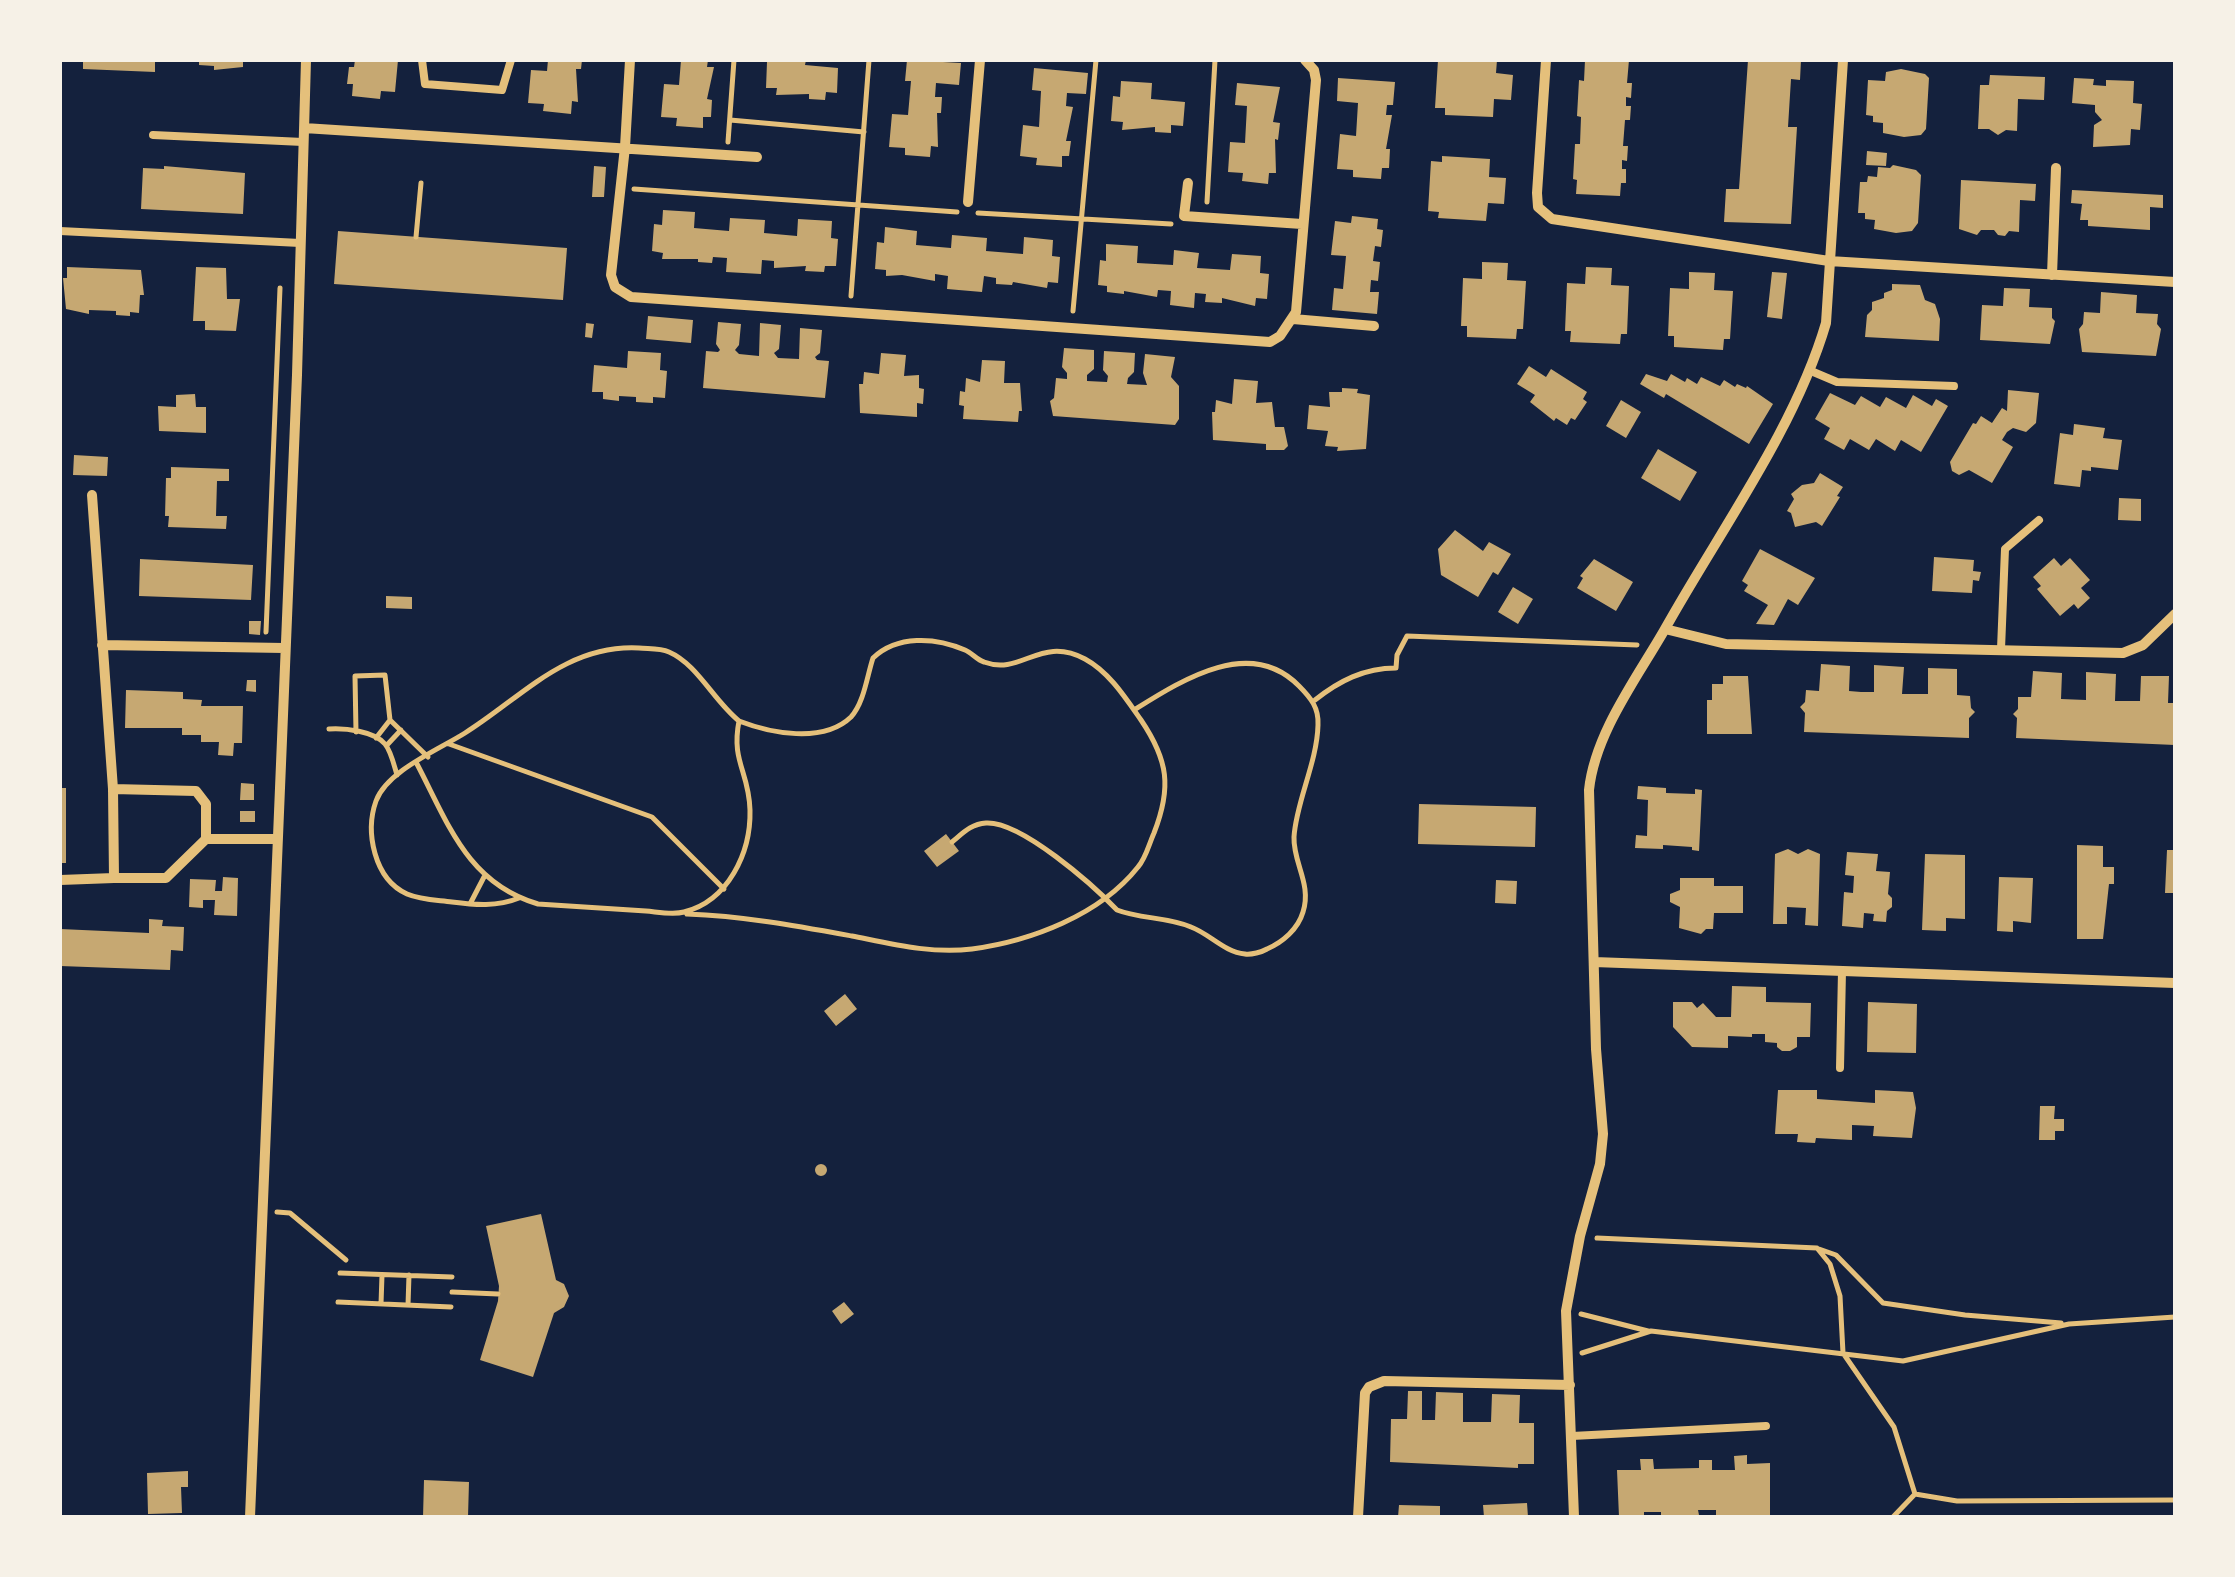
<!DOCTYPE html>
<style>
body{margin:0}
#map{position:relative;width:2235px;height:1577px;overflow:hidden;background:#14213d;font-family:"Fira Sans Condensed",sans-serif}
canvas{display:block}
.frame{position:absolute;inset:0;border:62px solid #f6f1e7;pointer-events:none}
</style>
<div id="map">
<canvas width="2235" height="1577"></canvas>
<div class="frame"></div>
</div>
<script>
const c = document.querySelector('canvas').getContext('2d');
c.lineJoin = 'round';
function paint(path, color) { c.fillStyle = color; c.fill(path, 'evenodd'); }
function strokePath(path, color, width, dash) { c.strokeStyle = color; c.lineWidth = width; c.lineCap = dash ? 'butt' : 'round'; c.setLineDash(dash || []); c.stroke(path); }
const building = new Path2D(`
 M83,60h72v12l-72,-3z
 M199,60h44v7l-29,3v-4l-15,-1z
 M355,60h43l-3,32 -14,-1 -1,8 -28,-3 1,-12h-6l2,-17h5z
 M548,60h34l-1,9h-5l2,33 -6,-1 -1,13 -28,-3 1,-7 -16,-1 3,-33 16,1z
 M681,60h27l-1,7h7l-7,32 5,1 -1,17h-8v11l-27,-2 1,-8 -16,-1 3,-33 15,1z
 M775,60h31l-1,5 33,3 -1,25 -11,-1 -1,8 -16,-1v-5l-33,1 1,-7h-11l1,-26z
 M907,60l54,3 -2,22 -23,-2 -1,14h7l-1,16h-4l1,34 -7,-1 -1,11 -25,-2v-7l-16,-1 3,-33 16,1 3,-34h-6z
 M1438,60h59l-1,13 17,2 -2,25 -17,-1 -1,18 -48,-2v-7h-10z
 M1585,60h44l-2,23h5l-1,15 -5,-1v9h5l-1,14h-5l-2,26h5l-1,15 -5,-1v9h4v14h-5l-1,13 -44,-2 1,-14 -4,-1 2,-35h5l1,-27 -4,-1 2,-36 5,1z
 M1748,60h53l-1,20 -9,-1 -3,48h9l-6,97 -67,-2 2,-33h13z
 M1034,68l54,5 -2,21 -19,-1 -1,13 7,1 -7,34h5l-2,15h-7v11l-26,-2 1,-7 -17,-2 3,-31 16,2 2,-36 -9,-1z
 M1901,69l24,5 4,4 -3,51 -5,6 -17,2 -21,-4v-10l-10,-1v-6l-7,-1 2,-35 17,1 1,-9z
 M1990,75l55,2 -1,23 -26,-1 -1,32 -11,-1 -8,5 -9,-6h-11l2,-44h9z
 M1338,78l57,4 -2,23h-6l-1,10h6l-6,34h4l-1,19h-7l-1,11 -28,-2v-7l-16,-1 3,-35 16,2 2,-33 -21,-2z
 M2074,78l20,1 -1,6 13,1v-6l28,1 -1,22 9,1 -2,26 -9,-1 -1,16 -37,2 1,-22 8,-5 -7,-8v-7l-23,-2z
 M1121,81l31,2 -1,16 34,3 -2,24 -12,-1v8l-16,-1v-5l-33,3 1,-8 -12,-1 2,-25 7,1z
 M1237,83l43,4 -7,35 7,1 -2,17 -3,-1 1,34h-7l-1,11 -26,-3 1,-8 -15,-1 2,-30 15,1 2,-37 -12,-1z
 M1867,151l20,2 -1,13 -20,-1z
 M1442,156l48,3 -1,18 17,1 -2,26 -16,-1 -2,18 -48,-3 1,-6 -11,-1 3,-50 11,1z
 M1893,165l23,5 5,5 -3,48 -6,8 -16,2 -22,-4 1,-9 -10,-1v-6h-7l2,-31h7l1,-6 9,1 1,-10 12,1z
 M164,166l81,7 -2,41 -102,-5 2,-41 21,1z
 M594,166l12,1 -2,30h-12z
 M1961,180l75,4 -1,17 -15,-1 -1,32 -10,-1 -4,5 -7,-1 -4,-5h-13l-4,5 -18,-6z
 M2072,190l91,5v13l-13,-1v23l-62,-4v-6h-8l2,-16 -11,-1z
 M663,210l32,2 -1,16 35,3 1,-13 35,2 -1,13 33,3 1,-17 34,2 -1,17 7,1 -2,27h-11l-1,6 -19,-1 1,-5 -32,2v-7l-12,-1 -1,14 -35,-2 1,-14 -14,-1 -1,6 -14,-1v-3h-36l1,-6 -11,-2 2,-27 8,1z
 M1352,216l26,3 -1,10 6,1 -2,17 -6,-1 -2,15 7,1 -2,19 -7,-1 -1,12h9l-2,22 -45,-4 2,-22 9,1 3,-33 -15,-1 4,-34 16,2z
 M885,227l32,4 -1,14 35,3 1,-13 35,3 -1,13 37,3 1,-17 29,3 -1,16 8,1 -2,26 -10,-1 -1,6 -34,-6 -1,3 -16,-1v-6l-12,-2 -2,16 -35,-3 1,-13 -13,-2v7l-33,-6 -16,1v-6l-11,-1 2,-27 7,1z
 M338,231l229,17 -4,52 -229,-16z
 M1106,244l32,2 -1,17 36,2 1,-15 25,3 -2,15 33,2 2,-16 29,2 -1,17 9,1 -2,25 -11,-1 -1,8 -33,-8v5l-17,-1 1,-8 -11,-1 -1,15 -24,-3 1,-14 -13,-1 -1,7 -33,-6v3l-17,-2v-6l-9,-1 2,-25 6,1z
 M1482,262l26,1 -1,17 19,1 -3,48h-6l-1,10 -49,-2v-11h-6l2,-48 19,1z
 M67,267l74,3 3,25h-4l-1,18 -9,-1v4l-14,-1v-4l-27,-1v4l-23,-5 -3,-31h4z
 M196,267l30,1 1,31h13l-4,32 -31,-1v-9h-12z
 M1586,267l26,1 -1,17 18,1 -2,48h-6l-1,10 -50,-2 1,-11h-6l2,-48 18,1z
 M1689,272l26,1 -1,17 19,1 -3,48h-6l-1,11 -49,-3v-11h-6l2,-48 19,1z
 M1772,272l15,1 -5,46 -15,-2z
 M1892,284l28,1 5,15 10,4 5,15 -1,22 -74,-4 2,-22 5,-5v-8l12,-4v-5l8,-3z
 M2004,288l26,1 -1,18 23,1v10l3,3 -5,23 -70,-4 2,-35 21,1z
 M2101,292l36,3 -1,18 22,1 -1,10 4,5 -5,27 -74,-4 -3,-23 4,-5 1,-12 16,1z
 M648,316l45,4 -2,23 -45,-4z
 M718,322l23,2 -2,21 -4,5 4,4 20,2 1,-33 21,2 -2,24 -5,4 4,5 21,1 1,-31 22,2 -2,23 -5,4 2,3 12,1 -4,37 -122,-10 3,-37 12,1 2,-2 -4,-6z
 M586,323l8,1 -2,14 -7,-1z
 M1064,348l30,2v19l-7,6v6l20,1 1,-6 -5,-6 1,-19 31,2 -1,19 -6,6 -1,6 20,1 -4,-12 2,-19 30,3 -4,20 8,9v33l-4,6 -122,-9 -3,-15 4,-3 2,-20 11,1v-6l-5,-6z
 M628,351l33,2 -1,17 7,1 -2,27 -12,-1v6l-17,-1v-5l-17,-1v5l-16,-2v-7h-11l2,-27 33,3z
 M881,353l25,2 -2,21 15,-1v13l5,1 -1,15 -6,-1v14l-57,-4 -1,-29h4l1,-12 15,2z
 M982,360l23,1 -1,22h16l2,28h-3l-1,11 -55,-3 1,-13 -5,-1 1,-14 5,1 1,-14 14,4z
 M1529,366l17,11 5,-8 36,23 -4,7 4,3 -12,18 -4,-2 -4,7 -11,-7 -2,3 -24,-19 5,-7 -18,-11z
 M1646,374l21,7 4,-7 14,8 2,-4 10,6 4,-7 19,9 4,-6 11,7 2,-3 9,4 1,-2 26,18 -24,40 -83,-50 -2,4 -24,-14z
 M1234,379l24,2 -2,22 16,-1 3,25h9l4,19 -4,4h-18v-6l-53,-4 -1,-28h3l1,-12 16,4z
 M1342,388l16,1 -1,4 13,2 -4,54 -29,2 1,-4 -13,-1 3,-15 -21,-2 2,-24 21,2 -1,-15h13z
 M2008,390l31,3 -3,30 -10,9 -13,-4 -6,4 -5,8 11,7 -21,36 -23,-13 -10,5 -7,-4 -2,-9 23,-39 3,1 5,-8 11,7 10,-15 5,3z
 M1830,393l25,12 6,-9 19,11 6,-10 20,11 7,-13 19,11 4,-7 12,7 -27,46 -20,-12 -6,11 -19,-12 -7,11 -19,-11 -6,11 -20,-11 6,-11 -15,-9z
 M195,394l1,13h10v26l-47,-2 -1,-25 18,1v-12z
 M1621,400l20,12 -15,26 -20,-12z
 M2074,424l31,4 -2,10 19,2 -4,30 -27,-3v4l-9,-1 -2,17 -26,-3 6,-51 13,2z
 M1658,449l39,23 -17,29 -39,-23z
 M74,455l34,2 -1,19 -34,-1z
 M171,467l58,2v12h-12l-1,35h11l-1,13 -58,-2 1,-11h-4l1,-38h5z
 M1820,473l23,14 -6,9 3,1 -18,29 -6,-4 -21,5 -4,-14 -4,-2 7,-12 -3,-5 11,-9 12,-2z
 M2119,498l22,1v22l-23,-1z
 M1455,530l28,21 6,-9 22,12 -13,21 -5,-3 -15,25 -37,-22 -3,-26z
 M1760,549l55,29 -17,27 -10,-6 -14,26 -18,-1 12,-19 -24,-14 4,-6 -6,-4z
 M1934,557l40,3 -1,11 8,1 -2,9 -6,-1 -1,13 -40,-2z
 M2054,558l7,8 9,-8 20,22 -9,8 9,10 -12,11 -4,-5 -14,12 -23,-27 4,-3 -8,-9z
 M140,559l113,6 -2,35 -112,-4z
 M1594,559l39,23 -17,29 -39,-23 6,-10 -3,-2z
 M1513,587l20,12 -15,25 -20,-12z
 M386,596l26,1v12l-26,-1z
 M249,621h12l-1,14 -11,-1z
 M1821,664l29,2 -1,25 12,1h13v-27l30,2 -2,27h26v-26l29,1v26l13,1 1,12 4,4 -6,6v20l-165,-6 1,-19 -5,-6 5,-5 1,-12 13,1z
 M2033,671l29,2 -1,26 25,1v-28l30,2 -1,27h25l1,-25h28l-1,27h7v42l-159,-7 1,-20 -4,-4 5,-5v-12h13z
 M1723,676h25l4,58h-45v-34h5v-16h11z
 M247,680h9v12l-10,-1z
 M126,690l57,2v7l19,1 -1,6h42l-1,37h-8l-1,13 -15,-1 1,-13h-18v-7h-19v-7h-57z
 M241,783l13,1v16h-14z
 M1638,786l28,2v5l29,1v-5l7,1 -3,61 -7,-1v-3l-29,-2v4l-28,-1 1,-13 11,1 1,-36 -11,-1z
 M60,788h6v75h-6z
 M1419,804l117,3 -1,40 -117,-3z
 M240,811h15v11h-15z
 M946,834l13,17 -22,16 -13,-16z
 M2077,845l26,1v21h11v17h-5l-6,55h-26z
 M1788,849l10,5 10,-5 12,5 -2,72 -13,-1 1,-17 -19,-1v17h-14l2,-70z
 M2167,850h8v43h-10z
 M1847,852l31,2 -2,17 14,1 -2,22 4,4v9l-5,4 -1,11 -13,-1 1,-7 -10,-1 -1,15 -21,-2 2,-34 9,1 1,-17 -9,-1z
 M1925,854l40,1v64l-19,-1v13l-24,-1z
 M223,877l15,1 -1,38 -23,-1 1,-15h-12v8l-14,-1 1,-28 26,1 -1,11h7z
 M1999,877l34,1 -2,45 -18,-2v11l-16,-1z
 M1680,878h34v8h29v27h-29l-1,16h-7l-5,5 -22,-6 1,-21 -10,-5v-8l10,-4z
 M1496,880l21,1 -1,23 -21,-1z
 M149,919l14,1 -1,6 22,1 -1,24 -12,-1 -1,20 -110,-4v-37l89,4z
 M1732,986l34,1v15l45,1 -1,34h-13v10l-7,4h-8l-5,-4v-4l-12,-1v-8h-13v3l-24,-1v12l-36,-1 -19,-20v-25h19l5,6 6,-5 13,14h15z
 M845,994l12,15 -21,17 -12,-15z
 M1868,1002l49,2 -1,49 -49,-1z
 M1778,1090h39v9l58,4v-13l38,2 3,16 -4,30 -39,-2 1,-10 -22,-1v15l-36,-2 -1,5 -18,-1 1,-8h-23z
 M2040,1106h15l-1,13h10v12h-9v9h-16z
 M815 1170a6 6 0 1 1 12 0a6 6 0 1 1-12 0Z
 M541,1214l15,66 8,4 5,12 -5,11 -10,6 -21,64 -53,-17 18,-59 1,-15 -13,-60z
 M844,1302l10,12 -13,10 -9,-13z
 M1408,1391h14v29h13l1,-28 27,1v29h28l1,-28 28,1 -1,28h15v41h-16v4l-128,-6 1,-43h16z
 M1747,1455v9l23,-1v54l-54,-2v-5h-18l1,5 -38,2v-5h-17v5h-25l-2,-47h24l-1,-11h13l1,10 45,-1v-8h13v10h23l-1,-14z
 M188,1471v16h-7l1,26 -34,1 -1,-41z
 M424,1480l45,2 -1,35h-45z
 M1527,1503l1,14h-44l-1,-12z
 M1399,1505l41,1v11h-42z`);
const path = new Path2D(`
 M730,120l134,12
 M728,142l6,-82
 M634,189l323,23
 M1207,202l8,-142
 M978,213l193,11
 M416,237l5,-54
 M851,296l18,-236
 M1073,311l23,-251
 M266,632l14,-344
 M1315,700c24,-19 49,-32 81,-32l1,-13 10,-19 230,9
 M329,729c16,-1 45,2 56,15 6,7 9,21 12,31
 M356,732l-1,-56 30,-1 5,45 38,37
 M376,738l14,-18
 M449,744l203,73 72,72
 M387,745l14,-15
 M417,764c31,59 50,119 121,140 36,2 72,5 108,7 12,1 27,4 38,1 44,-11 67,-59 66,-102 -1,-39 -19,-48 -11,-89 -25,-20 -42,-57 -70,-69 -9,-4 -20,-3 -30,-4 -73,-4 -118,50 -174,85 -27,17 -78,38 -89,68 -11,31 -2,78 31,93 14,6 30,6 45,8 23,3 45,5 67,-4
 M952,842c11,-9 19,-18 34,-19 35,-2 107,62 131,87 23,9 51,7 74,17 19,7 33,25 54,27 6,1 17,-2 22,-5 16,-7 31,-20 36,-37 9,-28 -10,-49 -9,-75 2,-35 23,-74 24,-112 1,-17 -7,-27 -19,-39 -49,-50 -117,-6 -165,24
 M470,904l14,-27
 M687,914c56,2 110,12 165,22 40,8 79,18 120,13 59,-8 128,-34 166,-82 8,-9 11,-23 16,-34 18,-46 14,-73 -13,-113 -16,-23 -32,-48 -56,-61 -45,-24 -63,17 -101,3 -7,-2 -12,-9 -19,-12 -30,-13 -68,-15 -92,8 -6,18 -9,45 -22,59 -28,27 -81,16 -112,4
 M277,1212l13,1 56,47
 M1597,1238l220,10 13,16 10,32 3,57 51,74 21,67 42,7 218,-1
 M1819,1249l17,6 47,48 82,12 96,8
 M340,1273l112,4
 M452,1292l46,2
 M338,1302l113,5
 M381,1304l1,-29
 M408,1305l1,-30
 M1581,1314l67,17
 M1582,1353l69,-22 252,30 166,-37 106,-7
 M1893,1517l22,-23`);
const service = new Path2D(`
 M422,60l3,24 77,6 9,-30
 M153,135l150,7
 M60,231l240,12
 M1811,371l26,11 117,4
 M2001,649l4,-100 34,-29
 M1840,1068l2,-97
 M1572,1436l194,-10`);
const minor = new Path2D(`
 M630,60l-5,87 -14,128 4,12 16,10 639,45 10,-6 16,-24 20,-232 -2,-10 -9,-10
 M1546,60l-9,133 1,14 14,12 277,42 346,21
 M1843,60l-17,263c-31,106 -107,209 -161,306l61,15 397,9 20,-8 32,-31
 M304,128l453,29
 M1188,183l-4,33 118,8
 M968,202l12,-142
 M2052,275l4,-107
 M1293,319l81,7
 M92,495l21,294
 M102,645l182,3
 M206,839v-35l-10,-13 -83,-2 1,89h52l40,-39h71
 M60,880l54,-2
 M1594,962l581,21
 M250,1517l47,-1142 9,-315
 M1358,1517l7,-124 4,-6 15,-6 186,4
 M1574,1517l-8,-206 14,-75 20,-72 3,-30 -7,-85 -7,-259c6,-57 48,-112 76,-161`);
paint(building, '#c6a872');
strokePath(path, '#e5c07b', 5);
strokePath(service, '#e5c07b', 8);
strokePath(minor, '#e5c07b', 10);
</script>
